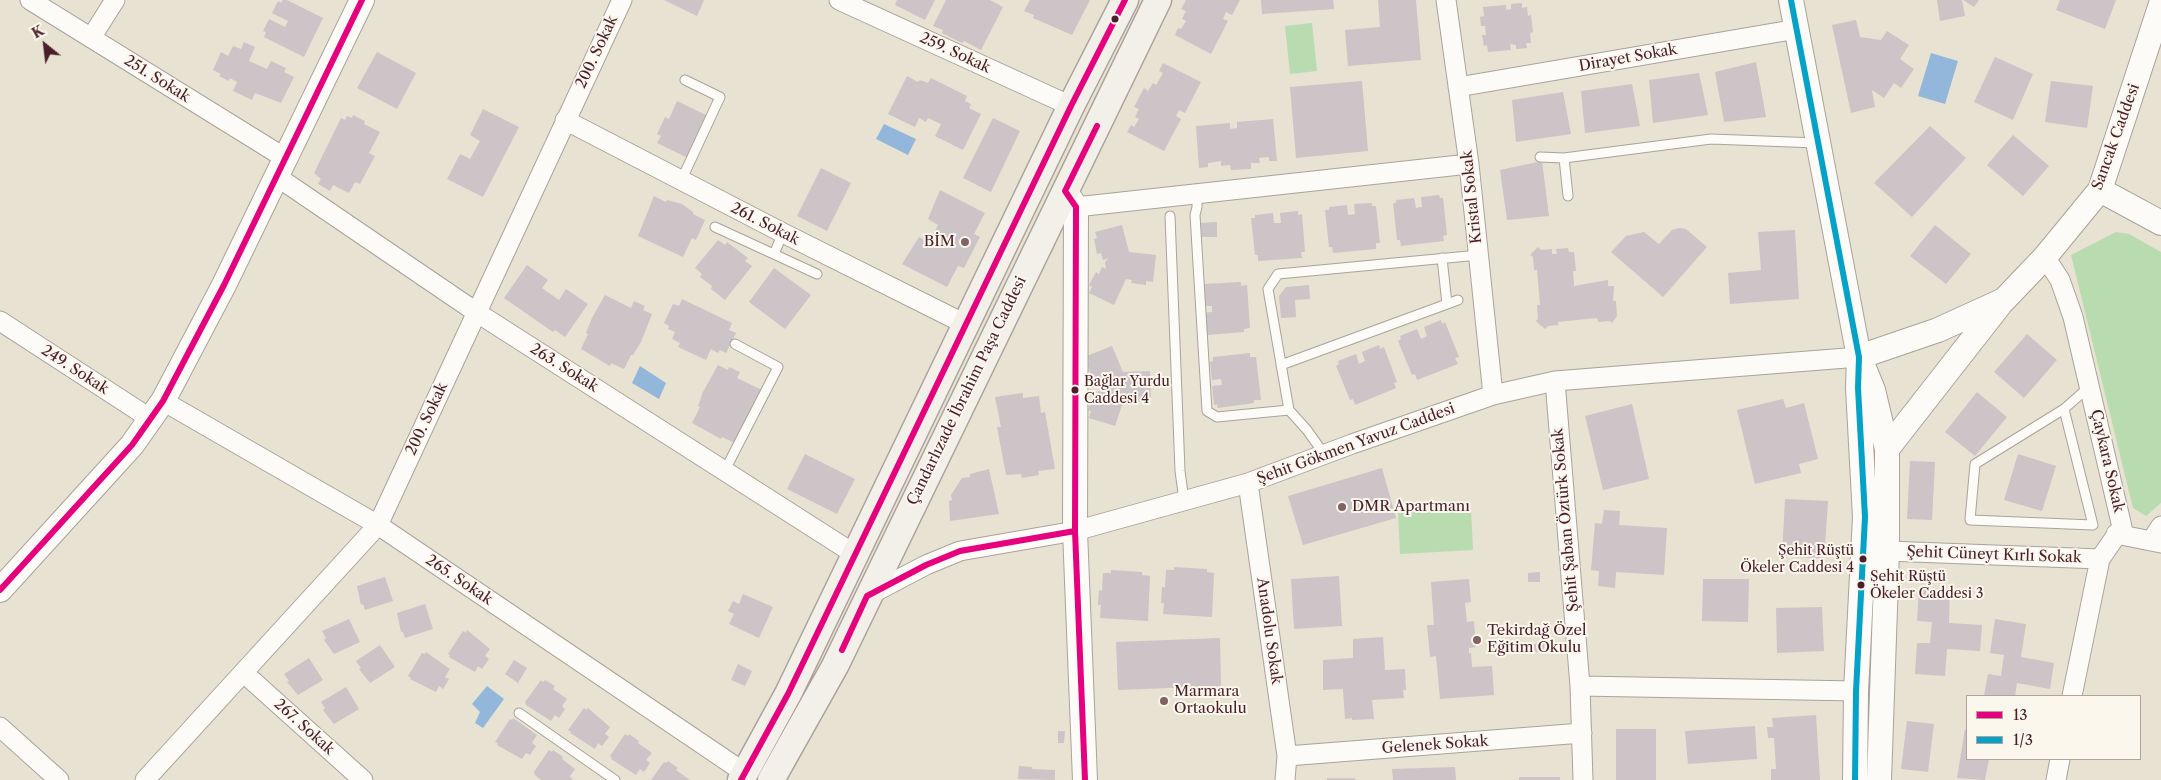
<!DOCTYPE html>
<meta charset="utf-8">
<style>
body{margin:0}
#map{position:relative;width:2161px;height:780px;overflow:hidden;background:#e8e2d2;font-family:"Libre Caslon Text",serif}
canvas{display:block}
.legend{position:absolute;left:1966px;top:695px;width:175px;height:65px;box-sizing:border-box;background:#fbf7ec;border:1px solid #b4a19f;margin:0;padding:6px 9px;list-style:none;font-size:15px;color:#4a1f2b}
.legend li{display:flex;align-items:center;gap:10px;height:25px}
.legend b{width:25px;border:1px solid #b4a19f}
.north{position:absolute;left:20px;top:20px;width:50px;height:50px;-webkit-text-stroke:4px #fbf7ec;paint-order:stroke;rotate:331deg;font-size:14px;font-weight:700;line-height:20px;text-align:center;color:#4a1f2b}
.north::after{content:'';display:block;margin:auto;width:18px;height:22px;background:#4a1f2b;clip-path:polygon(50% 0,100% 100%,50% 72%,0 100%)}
</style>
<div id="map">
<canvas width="2161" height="780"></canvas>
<ul class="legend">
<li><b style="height:6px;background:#e5007d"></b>13</li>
<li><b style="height:6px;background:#04a2c6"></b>1/3</li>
</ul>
<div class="north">K</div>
</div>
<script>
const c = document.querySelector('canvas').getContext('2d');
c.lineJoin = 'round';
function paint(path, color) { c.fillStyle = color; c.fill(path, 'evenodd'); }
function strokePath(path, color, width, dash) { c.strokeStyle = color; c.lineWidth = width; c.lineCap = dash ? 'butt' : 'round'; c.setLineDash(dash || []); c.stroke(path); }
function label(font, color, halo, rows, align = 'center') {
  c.font = font + ' "Libre Caslon Text",serif'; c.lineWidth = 4; c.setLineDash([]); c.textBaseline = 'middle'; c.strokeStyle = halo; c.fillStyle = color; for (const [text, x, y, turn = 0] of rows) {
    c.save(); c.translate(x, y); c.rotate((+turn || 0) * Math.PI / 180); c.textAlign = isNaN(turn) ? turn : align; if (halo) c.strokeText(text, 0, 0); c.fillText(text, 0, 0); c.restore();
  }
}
const green = new Path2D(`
 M1312,23l5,48 -27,3 -5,-48z
 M2116,232l13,2 32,18v251l-15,13 -13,-8 -62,-253z
 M1471,508l2,42 -73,4 -2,-42z`);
const water = new Path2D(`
 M1931,53l27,8 -13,43 -27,-8z
 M884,124l32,15 -8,16 -32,-16z
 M640,366l26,17 -7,16 -27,-16z
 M487,686l17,13 -21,29 -8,-5 5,-11 -8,-8z`);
const building = new Path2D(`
 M283,0h4l36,18 -19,39 -40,-20 2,-5 -3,-1 6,-12 16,8 3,-6 -16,-8 6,-12 3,2z
 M664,0h40l-7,16z
 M897,0h38l-10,20 -30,-15z
 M946,0h44l13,7 -22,43 -17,-9 -2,2 -20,-10 1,-3 -10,-4z
 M1030,0h60l-18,35 -39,-17 1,-3 -10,-4z
 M1186,0h54l-8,15 -6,-3 -3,7 5,2 -17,33 -36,-19 3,-7 3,1 5,-8 -4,-2 4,-8 -5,-2z
 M1261,0h72l1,9 -72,5z
 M1378,0h38l5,60 -73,6 -3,-36 35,-3z
 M1937,0h25l3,16 -25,5z
 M1963,0h16l-5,7z
 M2060,0h56l-11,29 -49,-19z
 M1522,3v5l5,-1 1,9 3,-1 2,17 -3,1 1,10h-5l1,5 -11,1v-4l-6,-1 1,6 -23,2 -1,-7 -3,1 -2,-11h4l-1,-9h-4l-1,-9 4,-1 -1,-9 23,-2v5l5,-1v-5z
 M1856,20l4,17 21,3 6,-9 22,14 -9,14 14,10 -13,19 -7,-5 -10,15 -12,-8 3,17 -24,6 -19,-88z
 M244,42l11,5 -6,14 18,8 4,-8 15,7 -2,4 10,5 -13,26 -26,-10 -3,7 -19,-9 4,-9 -7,-4 -1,3 -10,-5 2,-2 -8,-4 8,-18 7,4 5,-10 8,3z
 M377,52l39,21 -19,36 -40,-21z
 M1995,57l38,17 -20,46 -39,-18z
 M1756,62l10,55 -42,5 -9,-50z
 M1163,63l38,19 -16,31 -6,-3 -3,6 5,3 -17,32 -37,-19 4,-7 3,2 5,-8 -4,-2 4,-8 -5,-2 10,-19 4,3 5,-8 3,2 7,-12 -4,-2z
 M1699,73l9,42 -55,8 -4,-43z
 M907,76l11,6 2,-2 8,3 3,-5 36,18 -2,5 6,3 -2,4 12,6 -18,36 -28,-14 6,-12 -13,-6 -2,4 -7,-4 -4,9 -27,-13z
 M1362,81l6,70 -72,7 -6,-71z
 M2051,81l42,5 -6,42 -42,-6z
 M1632,84l8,42 -55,7 -4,-42z
 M1563,92l8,42 -55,8 -4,-42z
 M677,101l31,15 -20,42 -31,-15 4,-7 -4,-2 8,-17 4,2z
 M483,109l36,18 -36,70 -36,-18 13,-25 10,5 10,-18 -10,-6z
 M353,115l12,6 -1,3 16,8 -11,21 6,3 -15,28 -5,-2 -6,11 -16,-8 -3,6 -12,-7 3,-5 -7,-6 27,-55 4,2 2,-4 5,2z
 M993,118l27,13 -29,61 -28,-14z
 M1273,119l4,42h-8v-4l-10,1 1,5h-9v6l-20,1 -1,-5 -9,1v-5l-13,2v4l-9,1 -3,-42 34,-3v6l7,-1v-6z
 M1930,126l36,32 -54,59 -38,-34z
 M2013,135l36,31 -26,30 -36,-31z
 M1542,161l7,55 -42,4 -7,-50z
 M821,168l30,15 -24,48 -30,-15z
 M940,190l45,23 -11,21 6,3 -16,31 -6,-2 -11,21 -45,-23 17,-27 10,6 9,-18 -10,-6z
 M1439,195l1,3h3l4,37 -4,1 1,5 -43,5 -1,-6h-3l-4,-37h3v-3l18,-2 2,10 6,-1 -1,-10z
 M654,196l12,6 1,-2 15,4 11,8v2l12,6 -9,20 -4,-2 -9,19 -45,-21z
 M1372,203v3h4l4,37h-4v6l-43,4 -1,-6h-3l-4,-37h4v-3l18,-2 1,10 7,-1 -1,-10z
 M1298,211v4l4,-1 3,38h-4l1,6 -44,3v-6h-3l-4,-37h4v-3l18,-2 1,10h7l-1,-10z
 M1217,222v15h-15l-1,-14z
 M1122,225l7,27 27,3 -3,27 -7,-1v4l-15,-2 1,-3 -6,-1 -12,26 -25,-12 3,-6 -3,-2 7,-13 3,2 3,-7 4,2 -1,-7 4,-4 -6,2 -2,-7 -4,1 -3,-15 3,-1 -2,-6z
 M1935,225l36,29 -25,30 -36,-28z
 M1679,228l7,1 21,18 -44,50 -52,-45 15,-16 18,-4 15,12 13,-14z
 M1795,230l4,69 -69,5 -2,-31 33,-3 -3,-38z
 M718,240l7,5 2,-3 21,16 -3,3 7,5 -27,34 -14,-11 1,-3 -12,-9 2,-3 -7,-6z
 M1538,247l3,3 11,-1v5h5l-1,-5 12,-1 1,4h5l2,19h-3l1,15 34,-6v6h6l-1,15h3l1,15 -5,7 -2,-2 -12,1 -1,-4 -20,2 -19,2v3l-10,1 -3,3 -9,-8 2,-2 -1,-14h3l-3,-35h-3l-1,-13 -3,-2z
 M527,265l21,15 -6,8 17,12 7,-11 22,15 -23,33 -10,-7 -2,2 -49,-34z
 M774,268l37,27 -26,34 -36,-27z
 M1241,282v4l6,-1 3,43 -6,1v3l-37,3v-4h-4l-1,-18 10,-1v-6h-10l-1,-18h3v-4z
 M1309,285l1,14 -15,1 1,17 -15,1 -2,-22 7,-9z
 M605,295l26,13 3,-7 11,5 -2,4 9,4 -11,28 -8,13h-2l-7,14 -13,-6 -1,3 -29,-17 7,-15 -2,-1 6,-15z
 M682,299l50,24 -3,7 7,3 -10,20 -6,-3 -2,3 -7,-4 -5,11 -28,-13 2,-4 -8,-4 3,-7 -7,-3 1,-3 -5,-3 9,-19 6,2z
 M1441,320l1,4 3,-2 14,35 -4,1 3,6 -41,16 -2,-6 -3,1 -14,-34 3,-2 -1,-3 17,-7 4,10 6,-3 -3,-9z
 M2027,334l30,26 -33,38 -30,-26z
 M1379,345l1,4 4,-2 13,35 -3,1 2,5 -41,17 -2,-6 -3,1 -14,-34 3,-2 -1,-3 18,-7 3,10 6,-3 -3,-9z
 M1112,346l11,26 27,-1 1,27 -7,1v3h-15v-3h-5l-9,27 -26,-8 2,-7 -3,-1 5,-14 3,1 2,-6 4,1 -1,-7 3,-5 -6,3 -3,-7 -3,2 -5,-14 2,-2 -2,-6z
 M1250,353v4h6l5,43h-7v3l-36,5 -1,-4 -3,1 -2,-19 10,-1 -1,-6 -9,1 -2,-18 3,-1v-4z
 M718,365l10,5 1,-3 11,5 -3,6 25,12 -27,53 -13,-6 -1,2 -29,-16 8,-16 -2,-1 5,-14z
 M1977,392l30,25 -32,39 -30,-24z
 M1023,393v5l16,-2 2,17 4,-1 10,57 -17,2 1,4 -17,3 -1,-4 -15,1 -9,-48h4l-6,-30z
 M1783,399l3,9 18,-5 14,56 -19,5 2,9 -46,11 -18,-74z
 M1632,404l17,75 -46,11 -18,-74z
 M805,454l50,25 -18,35 -50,-25z
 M2018,454l38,12 -14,45 -38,-11z
 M1910,461l25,1 -3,58 -25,-1z
 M1382,468l14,50 -93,27 -15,-49z
 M989,469l10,45 -49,7 -1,-20 3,-1 -1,-5 11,-17 8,-1v-3z
 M1785,499l43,2 -4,58 -42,-3z
 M1604,510l16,1 -1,14 48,3 -3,47 -48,-3 -1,16 -17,-2 1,-15 -8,-1 4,-47 7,1z
 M1174,567l33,2v3l7,1 -2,44 -49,-3 1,-11h-3l1,-16h3l1,-17h8z
 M1111,570l31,2v3l8,1 -2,45 -48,-3 1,-13h-3l1,-15 3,1 1,-18h8z
 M1540,572v10h-12v-9z
 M1339,576l3,50 -48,3 -3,-50z
 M385,577l8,24 -28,9 -2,-6 -2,1 -4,-19z
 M1469,579l2,23 -6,1 2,19 7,-1 2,26 -7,1v5h2l1,14 20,-1 2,29 -54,4 -4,-43 -6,1 -3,-32h7l-3,-43z
 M1703,579h46l-1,43 -46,-1z
 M1919,588l31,1 -1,34 33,2 -2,26 -33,-2 -2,27 -30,-2 2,-31h13l2,-21 -15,-1z
 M743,594l30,13 -14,31 -30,-14 5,-10 -6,-3 5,-10 6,3z
 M425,604l8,25 -28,9 -2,-6h-2l-4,-19z
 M1822,607l2,44 -47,2 -1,-45z
 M349,619l11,23 -26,12 -10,-14 2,-2 -4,-7z
 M1995,619l31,5 -5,33 33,6 -4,26 -33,-6 -2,13h-31l4,-22 13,2 3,-21 -14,-2z
 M467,630l23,19 -5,7 4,3 -7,10 -4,-3 -3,6 -26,-15 1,-2 -2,-1 15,-23 3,2z
 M1383,637l2,33 20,-1 1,21h-3l1,8 -32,2 2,19 -22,1v-2l-7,1 -2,-30 -20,1v-30l30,-2v-19z
 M1220,638l1,48 -103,4 -2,-48z
 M1532,644h12v8h-12z
 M380,645l15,22 -25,16 -11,-14 2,-1 -5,-7z
 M426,652l24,17 -5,8 4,2 -6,10 -4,-3 -3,6 -26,-13 1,-1 -3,-2 14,-23 3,1z
 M309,658l14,22 -25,15 -11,-13 2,-1 -5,-7z
 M514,660l13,8 -9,15 -13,-9z
 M738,664l14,7 -7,15 -14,-6z
 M541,680l2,2 2,-2 10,6 -2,3 14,10 -5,7 3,3 -6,9 -4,-3 -4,6 -25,-16 -1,-3z
 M346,687l13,22 -25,15 -11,-14 2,-2 -4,-6z
 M584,708l2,2 2,-2 22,19 -5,7 4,3 -7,9 -4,-3 -3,6 -25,-16 1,-1 -3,-2z
 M1816,715l4,65h-49v-11h5l-2,-31h-6l-1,-11h6l-1,-9z
 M513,718l24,17 -5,8 4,3 -6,9 -4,-2 -4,6 -25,-14 1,-2 -3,-1 15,-23 2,1z
 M1907,721l27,3 -6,48 -27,-3z
 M1755,726l2,33 -69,5 -3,-33z
 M1616,729h40v51h-40z
 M1965,729l2,1v29h22l-4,21 -28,-2z
 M1058,731h7l-1,12h-6z
 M625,734l3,2 1,-2 10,7 -1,2 14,10 -6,7 4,3 -6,9 -4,-3 -4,6 -25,-16 1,-1 -2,-2z
 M549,750l3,2 1,-2 10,7 -1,2 13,10 -5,7 3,4h-32l-6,-5 -1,-3z
 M668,761l10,7 -2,2 14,10h-39l13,-18 2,1z
 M1019,766l13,1v2l23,1v10l-37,-1z
 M1455,767l1,13h-63l-1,-11z
 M1519,777h41v3h-41z
 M1327,778h27l2,2h-29z`);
const service = new Path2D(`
 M1540,157l24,1 147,-19 106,4
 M1564,158l4,38
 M681,181l39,-84 -35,-17
 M1197,194v13l-2,8 12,196 10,6 72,-7
 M1170,216l10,255 4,29
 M715,227l102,47
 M774,254l9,-21
 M1442,258l5,46
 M1281,365l177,-65
 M2064,409l29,116 -123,-5 5,-56 89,-55 26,-23
 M1324,454l-17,-24 -18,-20 -21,-121 10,-15 201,-19
 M724,472l54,-105 -43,-23
 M519,713l96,67`);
const minor = new Path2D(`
 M30,0l255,158
 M839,0l232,106
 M1446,0l23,164 24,231
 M91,38l24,-38
 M1458,87l339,-58
 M565,120l218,113 184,92
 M276,176l200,136 380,243
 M1076,207l393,-43
 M2045,257l15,23 13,37 49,210 -22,32 -28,137
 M0,321l151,98
 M1555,381l25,305 3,94
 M163,401l215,124 367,248
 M1248,483l39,273 -2,24
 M2116,534l45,9
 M2151,541l10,-15
 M1887,551l213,8
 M867,596l59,-31 34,-14 115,-20 173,-48 104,-39 141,-49 62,-14 304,-24
 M245,674l118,106
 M1580,686l276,5
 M0,727l59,53
 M1287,756l295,-23
 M145,780l233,-255 244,-525
 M2056,780l4,-21`);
const tertiary = new Path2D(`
 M1791,0l68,357 -1,31 7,129 -9,174 -1,89
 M2100,190l61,33
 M1065,191l11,16 -1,324 10,249
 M1859,357l79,-27 66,-30 41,-43 55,-67 61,-186
 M1864,368l9,22 14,59v102l-8,229
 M1887,449l114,-146
 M0,590l132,-145 31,-44 61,-116 138,-285`);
const secondary = new Path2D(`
 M741,780l47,-86 283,-588 54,-106
 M771,780l64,-114 323,-666`);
const bus1 = new Path2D(`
 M0,590l132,-145 31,-44 61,-116 138,-285
 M842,650l25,-54 59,-31 34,-14 115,-20
 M741,780l47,-86 283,-588 54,-106
 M1085,780l-10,-249 1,-324 -11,-16 32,-65`);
const bus2 = new Path2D(`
 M1791,0l68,357 -1,31 7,129 -9,174 -1,89`);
const markers = [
 [1115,19,4.5,"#4a1f2b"],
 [965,242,5,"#816365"],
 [1075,390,4.5,"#4a1f2b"],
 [1342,507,5,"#816365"],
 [1863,559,4.5,"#4a1f2b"],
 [1861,585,4.5,"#4a1f2b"],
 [1477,640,5,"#816365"],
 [1164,701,5,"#816365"]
];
const busNames = [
 ["Bağlar Yurdu",1084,382],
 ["Caddesi 4",1084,399],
 ["Şehit Rüştü",1854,551,"right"],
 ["Ökeler Caddesi 4",1854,568,"right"],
 ["Şehit Rüştü",1870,577],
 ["Ökeler Caddesi 3",1870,594]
];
const streetNames = [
 ["200. Sokak",597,52,-65],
 ["259. Sokak",955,53,25],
 ["Dirayet Sokak",1628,58,-10],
 ["251. Sokak",157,79,32],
 ["Sancak Caddesi",2116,137,-70],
 ["Kristal Sokak",1472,197,-96],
 ["261. Sokak",765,224,27],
 ["263. Sokak",564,368,32],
 ["249. Sokak",75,370,33],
 ["Çandarlızade İbrahim Paşa Caddesi",967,391,-64],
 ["200. Sokak",427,419,-65],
 ["Şehit Gökmen Yavuz Caddesi",1356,444,-20],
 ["Çaykara Sokak",2107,461,77],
 ["Şehit Şaban Öztürk Sokak",1566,520,-95],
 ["Şehit Cüneyt Kırlı Sokak",1994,555,2],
 ["265. Sokak",459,580,34],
 ["Anadolu Sokak",1269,631,82],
 ["267. Sokak",304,727,42],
 ["Gelenek Sokak",1435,745,-4]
];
const poiNames = [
 ["BİM",955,242,"right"],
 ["DMR Apartmanı",1352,507],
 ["Tekirdağ Özel",1487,631],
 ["Eğitim Okulu",1487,648],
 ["Marmara",1174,692],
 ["Ortaokulu",1174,709]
];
paint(green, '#b8dcaf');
paint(water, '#93b7da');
paint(building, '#ccc4c6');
strokePath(service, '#aba29b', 11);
strokePath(minor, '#aba29b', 21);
strokePath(tertiary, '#aba29b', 26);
strokePath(secondary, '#aba29b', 29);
strokePath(service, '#fcfbf8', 9);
strokePath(minor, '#fcfbf8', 19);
strokePath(tertiary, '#fcfbf8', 24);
strokePath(secondary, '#f3f0ea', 26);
strokePath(bus1, '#e5007d', 6);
strokePath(bus2, '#04a2c6', 6);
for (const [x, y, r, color] of markers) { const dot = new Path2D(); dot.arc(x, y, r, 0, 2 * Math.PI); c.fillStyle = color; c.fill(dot); strokePath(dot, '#fbf7ec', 2); }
label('14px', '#4a1f2b', '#fbf7ec', busNames, 'left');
label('15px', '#4a1f2b', '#fbf7ec', streetNames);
label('15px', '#4a1f2b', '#fbf7ec', poiNames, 'left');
</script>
